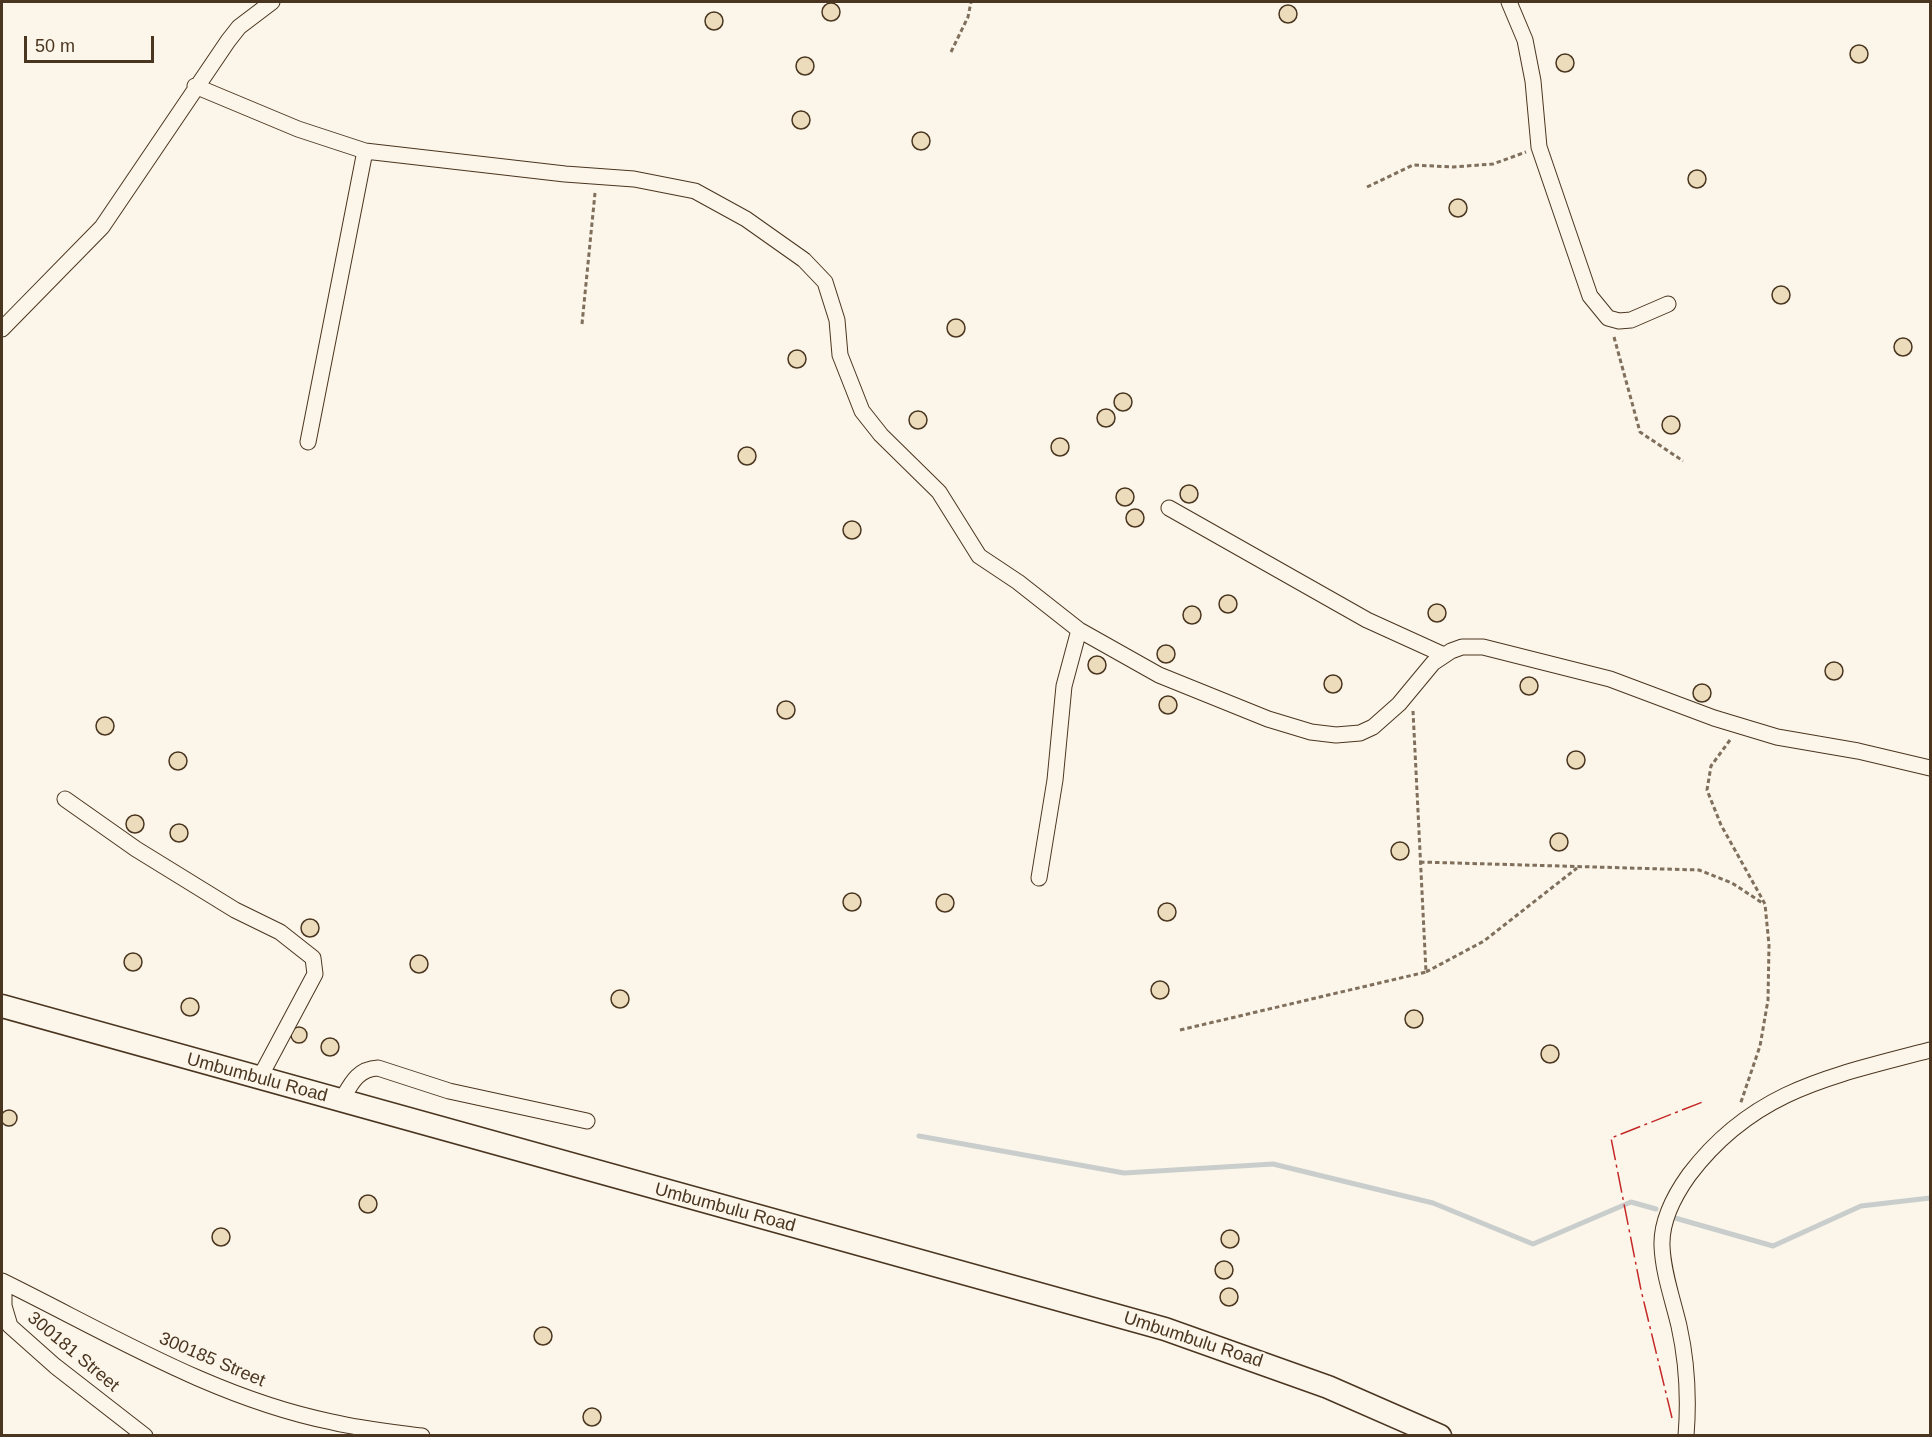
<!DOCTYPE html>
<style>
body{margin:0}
#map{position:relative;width:1932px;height:1437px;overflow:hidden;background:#fbf6e9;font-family:Arial,sans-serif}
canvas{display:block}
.frame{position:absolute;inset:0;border:3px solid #4a3520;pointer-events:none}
.scale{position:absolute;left:24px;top:36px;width:130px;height:27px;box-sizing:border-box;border:3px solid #4a3520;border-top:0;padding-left:8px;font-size:18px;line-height:21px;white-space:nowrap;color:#4a3520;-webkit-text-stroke:4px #fbf6e9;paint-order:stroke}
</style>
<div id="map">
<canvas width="1932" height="1437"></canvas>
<div class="frame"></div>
<div class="scale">50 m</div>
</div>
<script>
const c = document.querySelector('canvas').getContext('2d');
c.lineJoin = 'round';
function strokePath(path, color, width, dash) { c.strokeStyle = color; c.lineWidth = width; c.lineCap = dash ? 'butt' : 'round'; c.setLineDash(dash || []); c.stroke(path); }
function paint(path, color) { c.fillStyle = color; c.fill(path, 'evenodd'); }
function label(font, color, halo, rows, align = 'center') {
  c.font = font + ' Arial,sans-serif'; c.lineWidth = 4.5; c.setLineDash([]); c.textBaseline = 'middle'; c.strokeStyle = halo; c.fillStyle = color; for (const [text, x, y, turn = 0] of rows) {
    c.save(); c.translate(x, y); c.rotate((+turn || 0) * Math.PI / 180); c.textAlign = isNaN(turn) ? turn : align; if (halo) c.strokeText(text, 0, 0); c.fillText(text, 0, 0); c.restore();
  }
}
const stream = new Path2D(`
 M919,1136l205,37 149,-9 160,39 100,41 98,-42 25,7
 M1675,1218l98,28 88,-40 69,-8`);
const building = new Path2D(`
 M822 12a9 9 0 1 1 18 0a9 9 0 1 1-18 0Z
 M1279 14a9 9 0 1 1 18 0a9 9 0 1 1-18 0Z
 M705 21a9 9 0 1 1 18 0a9 9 0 1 1-18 0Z
 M1850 54a9 9 0 1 1 18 0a9 9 0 1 1-18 0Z
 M1556 63a9 9 0 1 1 18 0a9 9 0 1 1-18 0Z
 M796 66a9 9 0 1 1 18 0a9 9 0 1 1-18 0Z
 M792 120a9 9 0 1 1 18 0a9 9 0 1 1-18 0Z
 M912 141a9 9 0 1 1 18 0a9 9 0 1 1-18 0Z
 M1688 179a9 9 0 1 1 18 0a9 9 0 1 1-18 0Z
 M1449 208a9 9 0 1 1 18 0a9 9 0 1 1-18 0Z
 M1772 295a9 9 0 1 1 18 0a9 9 0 1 1-18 0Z
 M947 328a9 9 0 1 1 18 0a9 9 0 1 1-18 0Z
 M1894 347a9 9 0 1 1 18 0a9 9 0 1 1-18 0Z
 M788 359a9 9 0 1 1 18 0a9 9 0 1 1-18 0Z
 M1114 402a9 9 0 1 1 18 0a9 9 0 1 1-18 0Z
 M1097 418a9 9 0 1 1 18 0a9 9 0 1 1-18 0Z
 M909 420a9 9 0 1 1 18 0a9 9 0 1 1-18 0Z
 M1662 425a9 9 0 1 1 18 0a9 9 0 1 1-18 0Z
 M1051 447a9 9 0 1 1 18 0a9 9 0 1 1-18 0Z
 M738 456a9 9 0 1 1 18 0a9 9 0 1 1-18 0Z
 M1180 494a9 9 0 1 1 18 0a9 9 0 1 1-18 0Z
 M1116 497a9 9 0 1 1 18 0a9 9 0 1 1-18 0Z
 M1126 518a9 9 0 1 1 18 0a9 9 0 1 1-18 0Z
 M843 530a9 9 0 1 1 18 0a9 9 0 1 1-18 0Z
 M1219 604a9 9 0 1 1 18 0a9 9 0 1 1-18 0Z
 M1428 613a9 9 0 1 1 18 0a9 9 0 1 1-18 0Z
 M1183 615a9 9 0 1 1 18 0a9 9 0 1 1-18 0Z
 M1157 654a9 9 0 1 1 18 0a9 9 0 1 1-18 0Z
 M1088 665a9 9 0 1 1 18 0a9 9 0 1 1-18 0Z
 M1825 671a9 9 0 1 1 18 0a9 9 0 1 1-18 0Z
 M1324 684a9 9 0 1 1 18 0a9 9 0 1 1-18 0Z
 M1520 686a9 9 0 1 1 18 0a9 9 0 1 1-18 0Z
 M1693 693a9 9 0 1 1 18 0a9 9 0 1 1-18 0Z
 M1159 705a9 9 0 1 1 18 0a9 9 0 1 1-18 0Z
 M777 710a9 9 0 1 1 18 0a9 9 0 1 1-18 0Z
 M96 726a9 9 0 1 1 18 0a9 9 0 1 1-18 0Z
 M1567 760a9 9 0 1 1 18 0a9 9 0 1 1-18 0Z
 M169 761a9 9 0 1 1 18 0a9 9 0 1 1-18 0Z
 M126 824a9 9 0 1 1 18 0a9 9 0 1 1-18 0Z
 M170 833a9 9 0 1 1 18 0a9 9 0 1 1-18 0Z
 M1550 842a9 9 0 1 1 18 0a9 9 0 1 1-18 0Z
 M1391 851a9 9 0 1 1 18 0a9 9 0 1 1-18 0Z
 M843 902a9 9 0 1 1 18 0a9 9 0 1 1-18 0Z
 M936 903a9 9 0 1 1 18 0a9 9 0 1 1-18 0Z
 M1158 912a9 9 0 1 1 18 0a9 9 0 1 1-18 0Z
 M301 928a9 9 0 1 1 18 0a9 9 0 1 1-18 0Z
 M124 962a9 9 0 1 1 18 0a9 9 0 1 1-18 0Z
 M410 964a9 9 0 1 1 18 0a9 9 0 1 1-18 0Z
 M1151 990a9 9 0 1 1 18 0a9 9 0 1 1-18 0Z
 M611 999a9 9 0 1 1 18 0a9 9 0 1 1-18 0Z
 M181 1007a9 9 0 1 1 18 0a9 9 0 1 1-18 0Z
 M1405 1019a9 9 0 1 1 18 0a9 9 0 1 1-18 0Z
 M291 1035a8 8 0 1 1 16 0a8 8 0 1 1-16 0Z
 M321 1047a9 9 0 1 1 18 0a9 9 0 1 1-18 0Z
 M1541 1054a9 9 0 1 1 18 0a9 9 0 1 1-18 0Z
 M1 1118a8 8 0 1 1 16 0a8 8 0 1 1-16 0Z
 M359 1204a9 9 0 1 1 18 0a9 9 0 1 1-18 0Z
 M212 1237a9 9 0 1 1 18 0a9 9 0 1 1-18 0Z
 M1221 1239a9 9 0 1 1 18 0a9 9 0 1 1-18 0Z
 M1215 1270a9 9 0 1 1 18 0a9 9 0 1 1-18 0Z
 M1220 1297a9 9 0 1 1 18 0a9 9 0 1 1-18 0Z
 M534 1336a9 9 0 1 1 18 0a9 9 0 1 1-18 0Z
 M583 1417a9 9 0 1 1 18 0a9 9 0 1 1-18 0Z`);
const path = new Path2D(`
 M951,52l17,-35 3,-15
 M1367,187l46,-22 40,2 40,-3 33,-12
 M582,324l13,-131
 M1614,337l26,95 43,29
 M1730,740l-19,26 -4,24 14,35 44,79 4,41 -1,55 -8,46 -20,59
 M1420,862l279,8 33,13 32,21
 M1426,972l58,-31 93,-73
 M1180,1030l246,-58 -13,-261`);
const minor = new Path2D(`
 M1509,2l16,38 8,41 6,66 51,149 18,22 11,3 12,-1 37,-16
 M195,86l103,43 67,22 200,23 69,5 61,12 51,28 58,41 21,22 12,38 3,35 22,56 19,24 58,57 40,64 39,26 61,48 80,45 109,44 43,13 25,3 24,-2 13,-6 26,-23 34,-41 18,-12 11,-4h21l127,32 104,39 63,19 81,14 72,17
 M2,329l100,-102 126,-186 11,-14 33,-25
 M308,442l57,-291
 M1169,508l198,112 77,35
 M65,799l71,50 99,61 45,22 33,26 2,16 -56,105
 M1039,878l16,-98 9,-94 15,-56
 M341,1101c10,-17 16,-32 37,-33l71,23 138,30
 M2,1281c106,52 212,117 330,141 29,7 60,10 90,14
 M4,1282v24l6,20 45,40 90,70
 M1686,1436c3,-37 1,-74 -7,-110 -6,-26 -16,-53 -17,-80 -1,-26 12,-50 27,-71 65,-86 144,-99 241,-125`);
const secondary = new Path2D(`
 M2,1006l1163,323 163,58 112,49`);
const power = new Path2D(`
 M1672,1418l-31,-128 -30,-152 94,-37`);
const streetNames = [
 ["Umbumbulu Road",257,1078,15],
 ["Umbumbulu Road",725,1208,15],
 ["Umbumbulu Road",1193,1340,18],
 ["300181 Street",73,1352,40],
 ["300185 Street",212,1360,23]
];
strokePath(stream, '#c9cecd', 5);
paint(building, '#ecdcbc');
strokePath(building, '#4a3520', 1.5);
strokePath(minor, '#4a3520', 17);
strokePath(secondary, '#4a3520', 25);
strokePath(path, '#7f6f5c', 3, [4.5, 3]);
strokePath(minor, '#fbf6e9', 15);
strokePath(secondary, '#fbf6e9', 22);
strokePath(power, '#c62828', 1.5, [21, 4.5, 3, 4.5]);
label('18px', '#4a3520', '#fbf6e9', streetNames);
</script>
